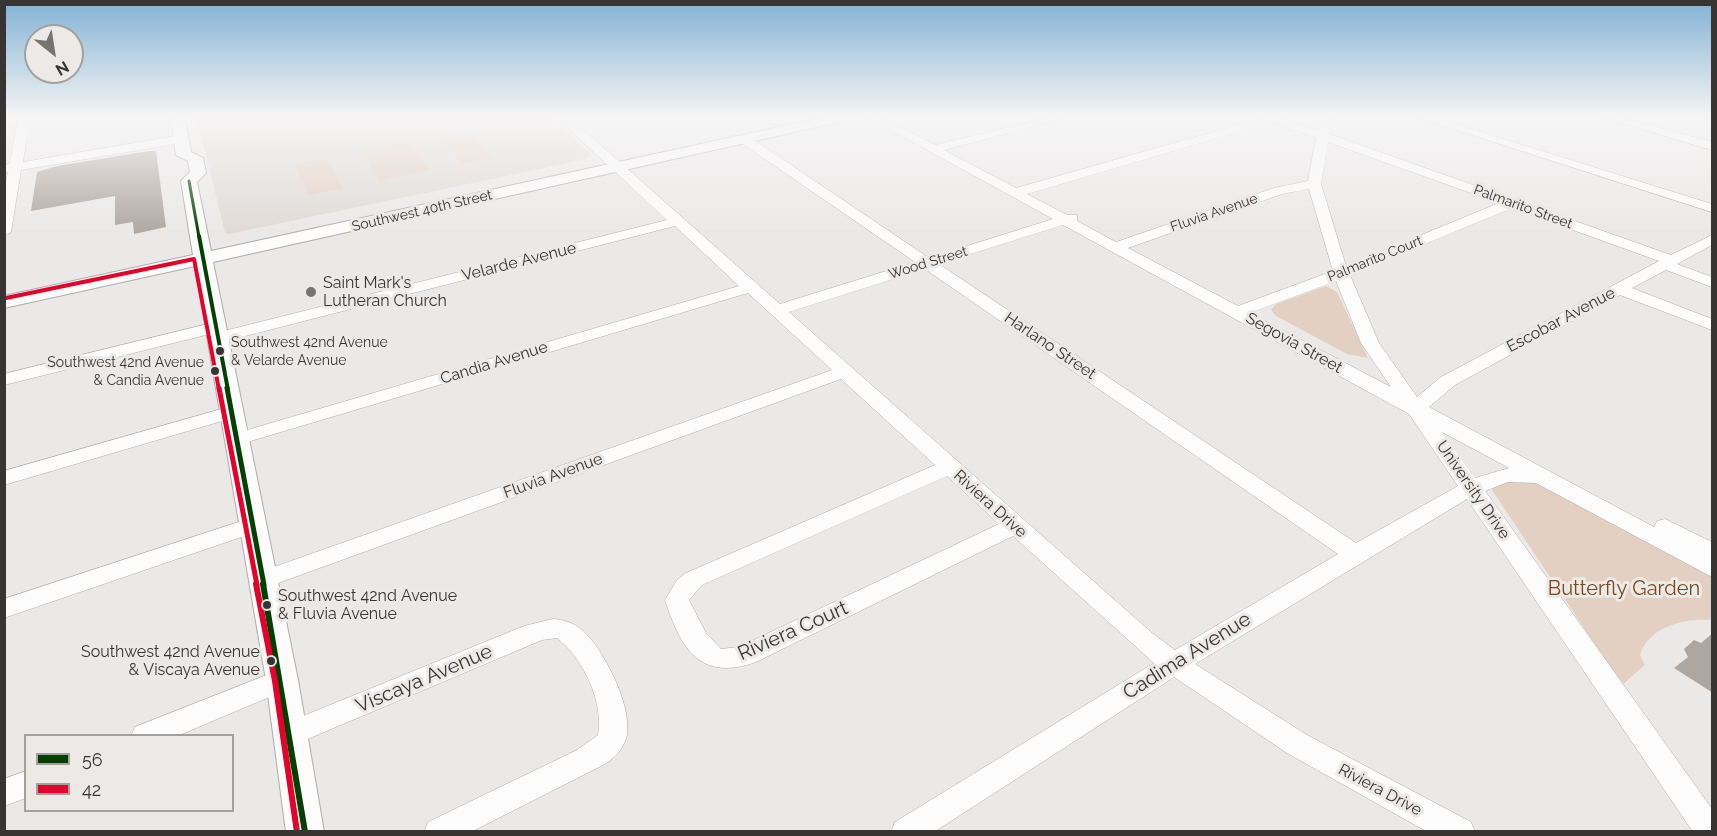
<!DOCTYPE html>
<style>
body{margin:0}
#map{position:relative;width:1717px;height:836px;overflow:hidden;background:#ebe9e8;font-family:Raleway,sans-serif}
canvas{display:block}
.frame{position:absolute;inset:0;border:6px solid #363534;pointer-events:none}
.legend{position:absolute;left:24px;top:734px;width:210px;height:78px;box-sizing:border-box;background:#ece9e7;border:2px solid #a3a19f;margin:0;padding:8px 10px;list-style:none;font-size:18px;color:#363534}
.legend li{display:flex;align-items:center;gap:12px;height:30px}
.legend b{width:30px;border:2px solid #a3a19f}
.north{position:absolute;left:24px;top:24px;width:60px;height:60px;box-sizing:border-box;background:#ece9e7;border:2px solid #a3a19f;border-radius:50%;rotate:150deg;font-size:16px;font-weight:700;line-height:24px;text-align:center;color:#363534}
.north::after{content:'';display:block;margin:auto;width:21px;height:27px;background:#757473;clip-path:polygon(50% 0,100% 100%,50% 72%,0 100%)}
</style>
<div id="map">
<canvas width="1717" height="836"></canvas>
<div class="frame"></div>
<ul class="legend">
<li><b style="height:8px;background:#004000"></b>56</li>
<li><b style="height:8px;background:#e4002b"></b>42</li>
</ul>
<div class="north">N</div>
</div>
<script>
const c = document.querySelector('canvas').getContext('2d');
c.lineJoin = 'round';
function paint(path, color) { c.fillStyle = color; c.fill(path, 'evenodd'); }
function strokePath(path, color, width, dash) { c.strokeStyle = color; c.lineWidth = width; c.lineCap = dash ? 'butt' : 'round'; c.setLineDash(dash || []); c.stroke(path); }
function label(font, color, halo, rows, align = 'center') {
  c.font = font + ' Raleway,sans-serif'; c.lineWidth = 6; c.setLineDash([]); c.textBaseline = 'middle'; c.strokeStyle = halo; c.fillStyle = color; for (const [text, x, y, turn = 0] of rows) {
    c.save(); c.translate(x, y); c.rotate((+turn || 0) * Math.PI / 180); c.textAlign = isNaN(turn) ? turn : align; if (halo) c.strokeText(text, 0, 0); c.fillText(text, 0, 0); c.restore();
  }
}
const built = new Path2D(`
 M197,118h354l39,36 -5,5 -17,4 -339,71 -4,-1z`);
const green = new Path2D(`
 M469,131l23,26 -30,7 -21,-28z
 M409,142l21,28 -51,11 -18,-29z
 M327,158l16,30 -34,7 -14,-31z
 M1326,286l11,6 31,66 -21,-4 -71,-38 -5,-6 5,-6z
 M1515,480l14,1 27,8 156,85v46c-27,-2 -63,6 -72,35l5,10 -23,20 -130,-195 3,-6z`);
const building = new Path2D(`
 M149,151h7l10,76 -32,7 -1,-12 -18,3v-29l-84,15 6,-39 20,-6z
 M1713,633v60l-39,-25 14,-11 -4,-8 10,-9 7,3z`);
const minor = new Path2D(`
 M18,118h12l-7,44 158,-27 6,4 -6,4 -160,27 -10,62 -7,4v-45l4,-19 -4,1v-8l6,-1z
 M557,118h13l210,186 135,-42 -175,-120v-6h8l181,122 124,-39 -184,-101h14l52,27 112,-27h19l-122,32 72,38 246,-70h21l35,12 2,-12h12l-3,16 342,121 41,-20v10l-35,19 35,13v10l-46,-17 -34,18 80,31v11l-92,-35 -165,90 -26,22 225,120 3,-6 8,-2 47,23v35l-176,-94 -28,-1 -23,9 227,318v23h-19l-226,-333 -272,165 112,71 164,87 4,10h-47l-20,-11 -121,-68 -113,-76 -240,155h-43l4,-10 259,-159 -141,-127 -257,126c-56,20 -75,-13 -91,-62l12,-20 9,-7 249,-108 -94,-86 -571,207 -8,3 -8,-3 -4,-6 4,-6 578,-204 -84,-77 -504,150h-14l-3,-4 3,-4 509,-149 -64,-60 -457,117 -9,-5 3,-4 455,-114zM1272,122l44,16 -8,43 -34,7 -158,54 -39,-21v-6h-10l-40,-21zM1328,142l171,61 -153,63 -25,-82zM1309,189l24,82 -95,35 -110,-58 154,-54zM1512,208l147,53 -218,116 -24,20 -38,-54 -29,-68zM1063,225l346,189 49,72 -102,57 -417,-279zM925,269l413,285 -163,96 -23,-17 -363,-321zM1336,281l25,62 30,44 -141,-74zM1442,432l67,36 -34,10zM947,476l52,48 -260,123 -18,2 -15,-16 -17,-33 13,-15z
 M1419,118h17l276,86v8z
 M1605,118h18l89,24v8z
 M216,322l9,5 -3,4 -218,54v-11z
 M232,406l10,6 -3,4 -235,69v-14z
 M251,518l8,3 3,5 -3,5 -255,87v-19z
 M553,619c10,0 21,4 29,11 22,19 50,76 45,105 -3,13 -11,22 -22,29l-134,68h-47l4,-10 149,-72 21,-15c6,-33 -15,-77 -41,-97l-15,2 -251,106 -10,-3 -4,-9 4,-9 243,-99z
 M282,669l9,3 4,8 -4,8 -114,48h-46l4,-9z
 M26,771v27l-22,8v-27z`);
const major = new Path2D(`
 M171,118h14l6,34 12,6 3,15 -9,9 14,69 609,-133h26l-7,4 -626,140 85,418 26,152h-38l-20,-152 -71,-414 -191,42v-12l189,-41 -12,-74 9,-9 -2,-11 -12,-6z`);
const bus1Far3 = new Path2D(`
 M189,181l10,56`);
const bus1Far2 = new Path2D(`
 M199,236l29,154`);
const bus1Far1 = new Path2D(`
 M227,388l37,197`);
const bus1 = new Path2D(`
 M263,584l42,248`);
const bus2Far2 = new Path2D(`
 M6,298l188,-39 25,131`);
const bus2Far1 = new Path2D(`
 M219,388l38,197`);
const bus2 = new Path2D(`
 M256,584l19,97 22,151`);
const markers = [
 [311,292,6,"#757473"],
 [220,351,5,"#363534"],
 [215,371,5,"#363534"],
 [267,605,5,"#363534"],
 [271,661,5,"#363534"]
];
const farStreetnames = [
 ["Palmarito Street",1523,207,20],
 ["Southwest 40th Street",422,211,-13],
 ["Fluvia Avenue",1214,213,-19],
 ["Palmarito Court",1375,259,-22],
 ["Wood Street",928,263,-17]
];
const busNames = [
 ["Southwest 42nd Avenue",231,343],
 ["& Velarde Avenue",231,361],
 ["Southwest 42nd Avenue",204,363,"right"],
 ["& Candia Avenue",204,381,"right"]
];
const streetNames = [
 ["Velarde Avenue",519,262,-14],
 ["Escobar Avenue",1561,320,-28],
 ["Segovia Street",1294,343,29],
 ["Harlano Street",1050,346,34],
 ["Candia Avenue",494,363,-17],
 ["Fluvia Avenue",553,476,-20],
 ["University Drive",1473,490,55],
 ["Riviera Drive",990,504,42],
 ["Riviera Drive",1380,790,28]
];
const poiNames = [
 ["Saint Mark's",323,283],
 ["Lutheran Church",323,301]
];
const nearBusnames = [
 ["Southwest 42nd Avenue",278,596],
 ["& Fluvia Avenue",278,614],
 ["Southwest 42nd Avenue",260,652,"right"],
 ["& Viscaya Avenue",260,670,"right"]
];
const nearParknames = [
 ["Butterfly Garden",1624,589]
];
const nearStreetnames = [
 ["Riviera Court",793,631,-24],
 ["Cadima Avenue",1187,656,-32],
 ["Viscaya Avenue",424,679,-23]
];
paint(built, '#dfdad6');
paint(green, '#e4d0c3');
paint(building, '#aea6a0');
strokePath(minor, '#aeadad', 1);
strokePath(major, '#aeadad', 2);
paint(minor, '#fcfcfc');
paint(major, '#fcfcfc');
strokePath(bus1Far3, '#004000', 3);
strokePath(bus1Far2, '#004000', 4);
strokePath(bus1Far1, '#004000', 5);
strokePath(bus1, '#004000', 6);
strokePath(bus2Far2, '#e4002b', 4);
strokePath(bus2Far1, '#e4002b', 5);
strokePath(bus2, '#e4002b', 6);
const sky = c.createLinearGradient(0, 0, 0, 235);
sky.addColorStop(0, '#82b2d5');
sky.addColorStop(0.5, '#f6f5f5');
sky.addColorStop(1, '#f6f5f500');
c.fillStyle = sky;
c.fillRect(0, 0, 1717, 235);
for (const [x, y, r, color] of markers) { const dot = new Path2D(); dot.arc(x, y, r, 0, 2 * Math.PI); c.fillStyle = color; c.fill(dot); strokePath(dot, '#ece9e7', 2); }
label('14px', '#363534', '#ece9e7', farStreetnames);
label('14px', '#363534', '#ece9e7', busNames, 'left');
label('16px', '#363534', '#ece9e7', streetNames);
label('16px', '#363534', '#ece9e7', poiNames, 'left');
label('16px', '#363534', '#ece9e7', nearBusnames, 'left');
label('20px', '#7c471e', '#ece9e7', nearParknames);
label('20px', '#363534', '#ece9e7', nearStreetnames);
</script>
